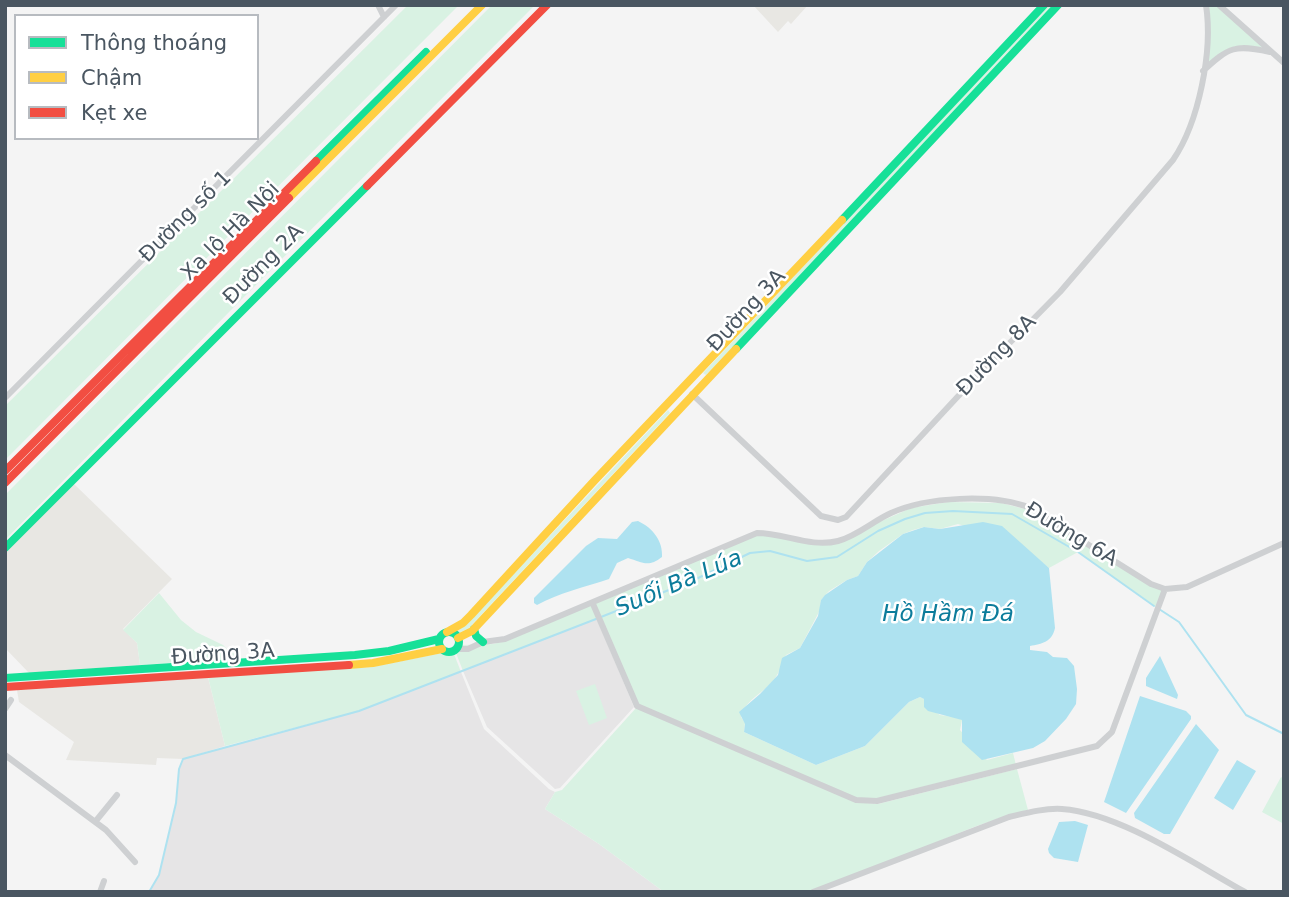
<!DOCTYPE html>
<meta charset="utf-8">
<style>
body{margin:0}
#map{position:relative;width:1289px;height:897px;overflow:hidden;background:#f4f4f4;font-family:"DejaVu Sans",sans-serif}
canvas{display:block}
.frame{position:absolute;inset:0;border:7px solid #4a5661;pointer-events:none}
.legend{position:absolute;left:14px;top:14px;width:245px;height:126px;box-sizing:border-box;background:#fff;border:2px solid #b7bbc0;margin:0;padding:9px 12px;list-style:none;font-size:21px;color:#4a5661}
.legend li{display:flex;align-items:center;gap:14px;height:35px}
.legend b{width:35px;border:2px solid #b7bbc0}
</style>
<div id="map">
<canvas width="1289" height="897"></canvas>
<div class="frame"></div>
<ul class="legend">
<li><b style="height:9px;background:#16e098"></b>Thông thoáng</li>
<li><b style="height:9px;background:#ffcf43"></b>Chậm</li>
<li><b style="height:9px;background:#f24e42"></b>Kẹt xe</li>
</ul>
</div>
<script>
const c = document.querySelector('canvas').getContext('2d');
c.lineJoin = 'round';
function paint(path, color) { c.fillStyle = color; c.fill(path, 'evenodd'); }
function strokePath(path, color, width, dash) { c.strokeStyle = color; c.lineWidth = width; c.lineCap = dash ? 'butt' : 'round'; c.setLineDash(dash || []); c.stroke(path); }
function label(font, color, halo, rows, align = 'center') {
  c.font = font + ' "DejaVu Sans",sans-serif'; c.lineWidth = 5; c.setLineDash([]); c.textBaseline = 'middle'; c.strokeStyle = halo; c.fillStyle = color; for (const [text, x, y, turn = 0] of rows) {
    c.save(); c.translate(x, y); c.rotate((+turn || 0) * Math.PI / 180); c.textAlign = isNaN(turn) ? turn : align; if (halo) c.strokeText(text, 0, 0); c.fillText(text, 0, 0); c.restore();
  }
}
const commercial = new Path2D(`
 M753,5h55l-17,19 -3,-3 -10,11z
 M74,484l98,95 -49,50 14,14 3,22 -111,8 -24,-25v-95z
 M208,677l17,69 -42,13 -26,-1 -1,7 -90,-5 8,-18 -55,-40 -2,-12z`);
const education = new Path2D(`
 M597,619l37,88 -74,81 -5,1 -68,-62 -24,-56z
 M461,672l23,57 65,60 6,3 -10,17 54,35 65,48h-515l10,-17 17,-72 3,-34 4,-10 176,-48z`);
const green = new Path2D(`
 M408,5h51l-454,455v-54z
 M492,5h43l-302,303 -228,232v-45z
 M1049,5h4l-309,330 -38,40 -3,-2z
 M1209,5h7l49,43c-29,-5 -37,-3 -59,17z
 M668,410l2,3 -201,215 -10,5 -2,-2 8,-5z
 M948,502l53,1 28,7 134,80 -6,18 -79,-56 -29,16 -31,-25 -60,-19 -18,5 -16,-2 -11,3 -10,4 -24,17 -12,11 -9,14 -11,4 -18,11 -8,9 -1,10 -20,38 -14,7c-3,6 -5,14 -9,20 -9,17 -32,23 -36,42l4,6 -1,9 72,33 49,-19 44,-44 11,-5 4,2v5l16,11 20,3 2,2 -2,10 27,30 26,-7 3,12 -139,34 -22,3 23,2 139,-35 11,41 -20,5 -34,12 -123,50 -45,15h-142l-65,-48 -54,-35 10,-17 7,-2 74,-82 -35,-91 -138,54 -7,-18 6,-8 31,-1 12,-3 253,-106 72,9 81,-36z
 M159,593l22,27 15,12 27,13 7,7 6,1 3,5 -99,7 -3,-22 -14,-13z
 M442,653l12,1 7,18 -102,39 -134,35 -17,-69 164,-10z
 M595,684l12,34 -18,7 -13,-34z
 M1281,777l3,2v45l-22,-12z`);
const water = new Path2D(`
 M638,521c15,7 25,20 24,36 -14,11 -20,5 -34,1l-11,5 -8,16c-24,8 -50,14 -72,26l-3,-2v-5l52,-52 12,-8 19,1 15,-17z
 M983,522l19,4 47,42 6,60c-3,14 -13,16 -25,18v4l17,2 6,5 14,1 7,8 3,23 -1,15 -10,15 -21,22 -12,7 -51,12 -20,-18v-22l-34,-9 -4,-4v-8l-4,-2 -11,5 -44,44 -49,19 -72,-33 1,-8 -6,-12 21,-18 18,-19 4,-17 18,-10 18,-32 3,-16 4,-5 22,-15 11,-4 9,-14 36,-28 21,-7 16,2z
 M1160,656l18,39 -1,4 -31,-13v-8z
 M1140,696l46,15 5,5v3l-65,94 -22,-11z
 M1196,724l23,26 -49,84h-6l-29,-16 -1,-5z
 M1237,760l19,11 -23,39 -19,-12z
 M1075,821l13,4 -10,37 -24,-4 -5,-5 -1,-4 11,-27z`);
const stream = new Path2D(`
 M1159,609l20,13 67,93 38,19
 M601,617l93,-37 56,-27 20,-2 37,10 30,-4 41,-26 27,-12 20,-6 28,-2 59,3 66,38 76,54
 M149,892l10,-17 17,-72 3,-34 4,-10 176,-48 237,-92`);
const street = new Path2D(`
 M378,5l6,12
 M1219,5l65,58
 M1203,71c26,-24 32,-27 67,-19
 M692,394l129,122 17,4 8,-3 129,-139 85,-86 113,-132c26,-38 40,-109 33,-155
 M5,398l391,-393
 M593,604l44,102 219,94 21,1 220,-55 15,-14 53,-143
 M456,649h12l15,-7 22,-3 252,-106c27,0 54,15 81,8 19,-5 35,-20 53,-28 35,-16 102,-20 139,-5l121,76 14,5 22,-2 97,-44
 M5,709l6,-9
 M5,755l101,75 29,32
 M95,822l22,-27
 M100,892l4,-11
 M813,892l196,-75c17,-4 35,-9 53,-8 58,4 132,55 183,83`);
const fast = new Path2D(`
 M316,161l110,-109
 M842,220l202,-215
 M736,349l322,-344
 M5,548l362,-362
 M474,629l2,7 7,6
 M439 642a10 10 0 1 1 20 0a10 10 0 1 1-20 0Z
 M5,678l350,-23 34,-4 50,-12`);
const slow = new Path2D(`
 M289,198l193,-193
 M447,632l16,-9 8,-8 124,-135 247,-260
 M458,638l14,-7 264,-282
 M349,665l24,-2 69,-14`);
const jam = new Path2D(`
 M367,186l180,-181
 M5,471l311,-310
 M5,483l284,-285
 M5,687l344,-22`);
const streetNames = [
 ["Đường số 1",186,217,-45],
 ["Xa lộ Hà Nội",231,232,-45],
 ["Đường 2A",264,265,-45],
 ["Đường 3A",747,311,-47],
 ["Đường 8A",997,356,-46],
 ["Đường 6A",1071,535,31],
 ["Đường 3A",223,655,-4]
];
const waterNames = [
 ["Suối Bà Lúa",679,584,-23],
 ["Hồ Hầm Đá",948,615]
];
paint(commercial, '#e8e7e3');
paint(education, '#e6e5e6');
paint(green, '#d9f2e3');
paint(water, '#aee2f0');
strokePath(stream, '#aee2f0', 2);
strokePath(street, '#ced0d2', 6);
strokePath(fast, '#16e098', 8);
strokePath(slow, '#ffcf43', 8);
strokePath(jam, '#f24e42', 8);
label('21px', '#4a5661', '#fff', streetNames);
label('italic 23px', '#0c7c9b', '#fff', waterNames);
</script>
